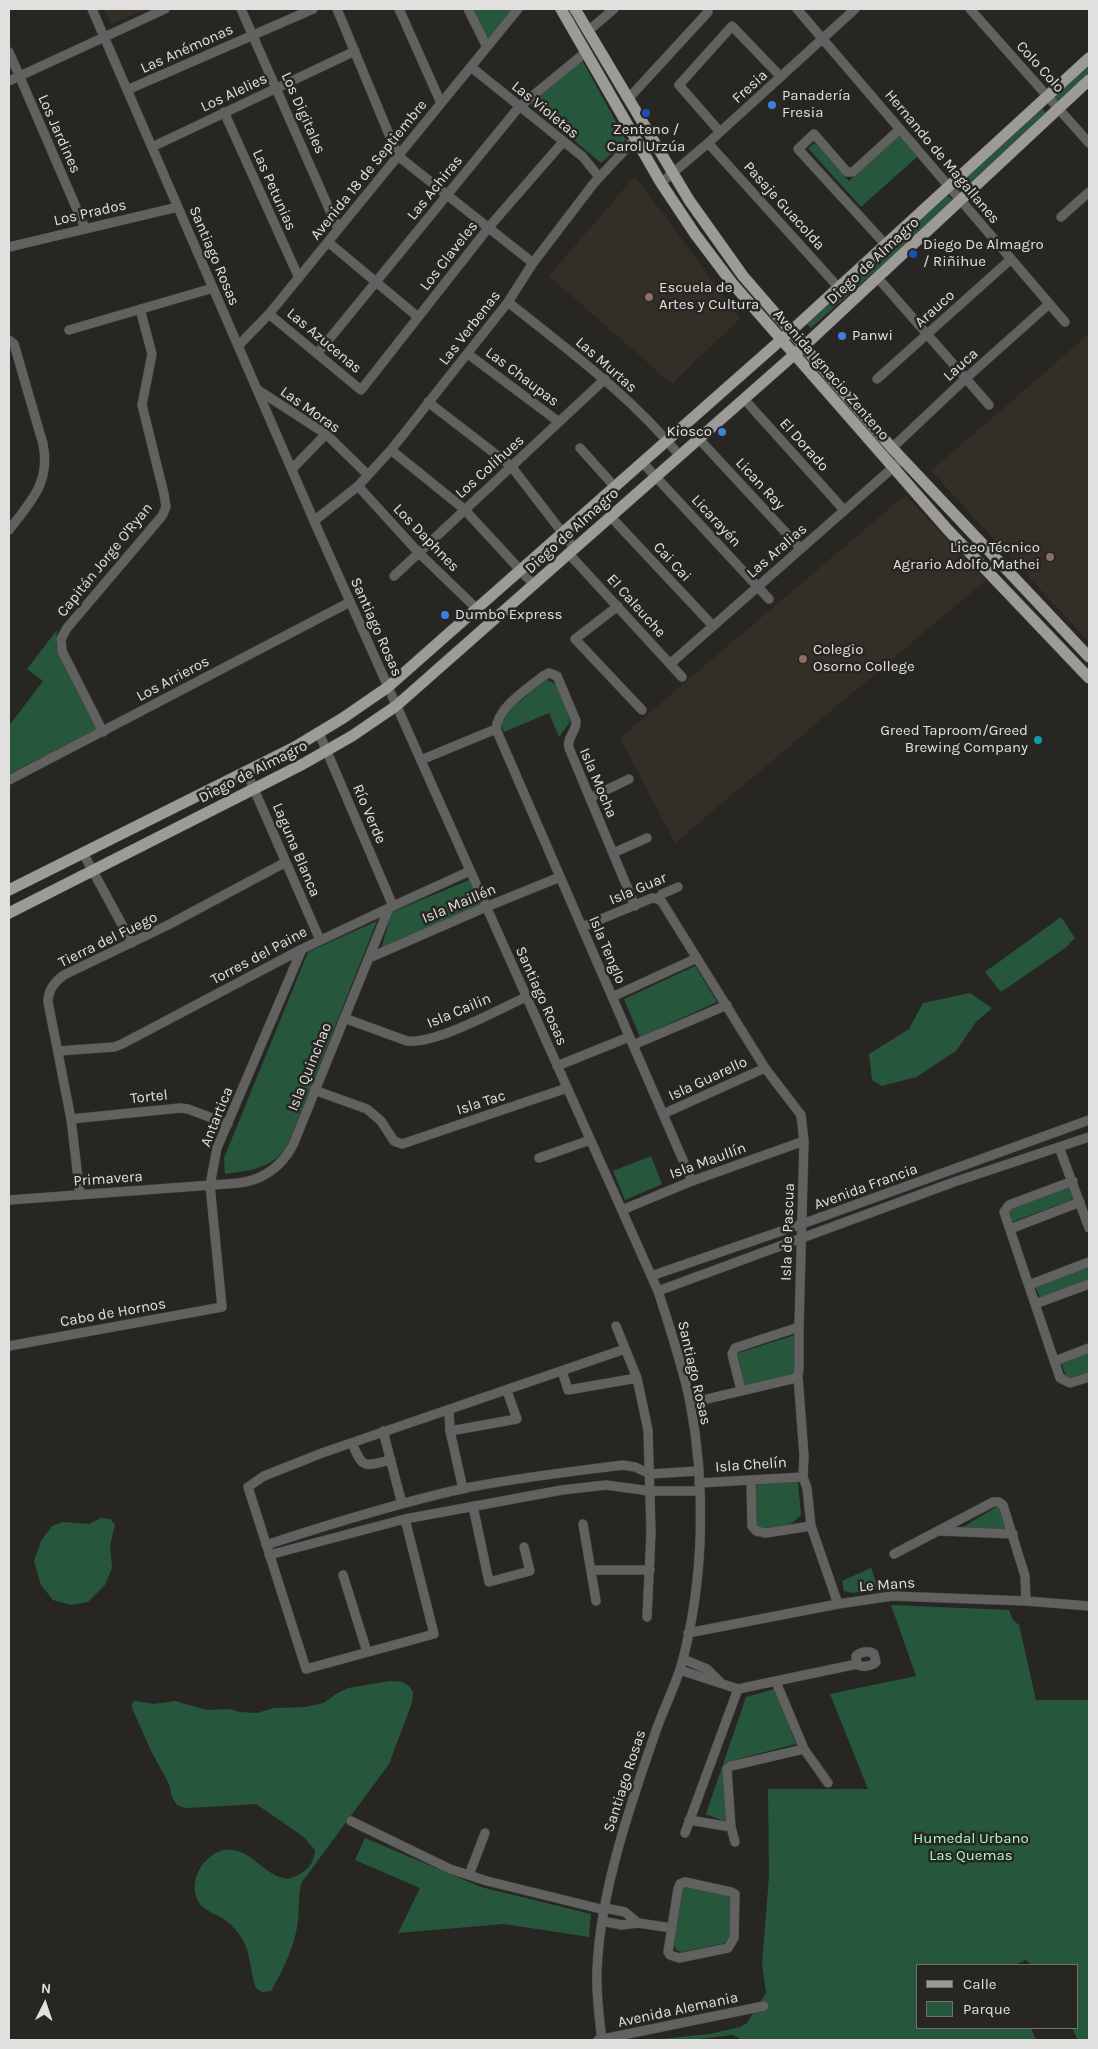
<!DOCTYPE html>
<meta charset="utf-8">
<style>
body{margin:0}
#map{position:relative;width:1098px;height:2049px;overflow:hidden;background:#282623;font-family:Karla,sans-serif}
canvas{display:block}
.frame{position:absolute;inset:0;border:10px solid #e2e0de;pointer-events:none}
.legend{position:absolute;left:916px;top:1964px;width:162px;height:65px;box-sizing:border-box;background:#282623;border:1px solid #72706e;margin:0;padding:6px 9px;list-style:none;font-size:15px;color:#e2e0de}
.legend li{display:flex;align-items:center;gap:10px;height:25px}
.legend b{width:25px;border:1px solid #72706e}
.north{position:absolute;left:20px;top:1979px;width:50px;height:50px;-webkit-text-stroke:4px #282623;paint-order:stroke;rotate:4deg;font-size:14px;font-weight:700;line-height:20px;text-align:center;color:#e2e0de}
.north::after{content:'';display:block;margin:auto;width:18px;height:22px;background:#e2e0de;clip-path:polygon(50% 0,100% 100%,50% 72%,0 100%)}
</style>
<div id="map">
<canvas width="1098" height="2049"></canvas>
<div class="frame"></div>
<ul class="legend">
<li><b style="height:6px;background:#9c9b97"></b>Calle</li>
<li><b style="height:14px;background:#26573c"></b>Parque</li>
</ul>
<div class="north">N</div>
</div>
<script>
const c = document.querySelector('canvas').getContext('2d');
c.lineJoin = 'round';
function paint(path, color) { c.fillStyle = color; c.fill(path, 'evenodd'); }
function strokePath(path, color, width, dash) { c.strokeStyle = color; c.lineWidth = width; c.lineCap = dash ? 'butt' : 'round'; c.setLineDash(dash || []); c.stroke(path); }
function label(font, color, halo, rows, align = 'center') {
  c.font = font + ' Karla,sans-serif'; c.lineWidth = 5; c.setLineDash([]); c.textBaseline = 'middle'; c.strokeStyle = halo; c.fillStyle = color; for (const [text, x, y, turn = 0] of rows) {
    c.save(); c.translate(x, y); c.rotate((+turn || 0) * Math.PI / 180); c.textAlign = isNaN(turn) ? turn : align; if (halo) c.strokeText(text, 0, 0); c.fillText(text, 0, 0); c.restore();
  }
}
const built = new Path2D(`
 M104,9h42l-35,15z
 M635,176l105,142 -68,66 -123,-108z
 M1089,334v308l-158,-171z
 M905,495l81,85 -311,263 -55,-105z`);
const green = new Path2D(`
 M472,9h41l-26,30z
 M582,60l44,80 -25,23 -70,-59z
 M1089,62v12l-31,29 -6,-7z
 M1040,106l6,7 -84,77 -5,-6z
 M900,135l18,21 -57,51 -53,-59 7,-5 34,38z
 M947,195l7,6 -143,127 -4,-4z
 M57,630l-1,14 2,8 39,77 -88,45v-48l34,-45 -16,-12z
 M545,680c16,0 21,29 25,42l-11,15 -10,-24 -45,19 -3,-8 4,-10z
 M474,878l11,27 -104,44 11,-37z
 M1061,917l14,21 -10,10 -64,44 -16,-20z
 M377,921l-83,208c-3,7 -6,16 -11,22 -13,18 -37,20 -58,23l-1,-16 84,-206z
 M695,966l22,36 -77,35 -16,-38z
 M970,993l22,15 -16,14 -20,29 -40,26 -34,9 -10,-6 -3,-26 40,-25 14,-26z
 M651,1156l11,28 -37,16 -12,-29z
 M1069,1187l5,12 -62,23 -4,-12z
 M1089,1266v14l-49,18 -5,-12z
 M795,1335l-1,37 -6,7 -42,8 -4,-1 -7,-28 3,-5z
 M1089,1352v21l-17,5 -6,-2 -5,-13z
 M795,1482l3,1 3,32c-11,13 -26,15 -43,13l-4,-7 1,-34 3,-3z
 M996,1507l6,2 7,22 -51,-1z
 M101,1518l9,1 5,6 -5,20 2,23 -7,17 -17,17 -17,3 -18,-5 -12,-15 -7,-24 7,-20 11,-15 11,-4 26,2z
 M871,1568l7,20 -25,5 -9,-2 -2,-10z
 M891,1605l118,5 4,10 6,5 17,75h53v340h-11l-6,-12h5v-63h-46l-5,-5 -11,5h-98v63h114l5,12h-296l-2,-3 -6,-2 -40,5h-40l57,-6 31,-7 7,-4 19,-30 -4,-28 7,-89 -1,-87h100l-38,-95 86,-18z
 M390,1681l12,1 7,4 4,6 -1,11 -23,61 -87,118c-5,15 -2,24 -4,39 -3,25 -15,49 -27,70l-9,1 -6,-4c-6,-16 -5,-37 -15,-51 -4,-6 -9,-12 -16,-17 -8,-6 -22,-9 -27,-19 -12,-22 10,-54 34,-51 22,2 32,26 56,29 15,-5 26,-12 27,-29l-11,-13 -48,-33 -49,3 -22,1 -8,-3 -5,-8 -3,-13 -17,-31 -20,-45v-5l3,-2 19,3 21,-3 32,9 23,-1 10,3 17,1 17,-5 31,-1 19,-4 12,-9 12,-6z
 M775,1689l21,55 -66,17 -6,8 7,55 -25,-10 40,-117z
 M365,1838l116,49 110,27 -2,23 -85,-13 -106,9 22,-45 -65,-28z
 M688,1886l41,10 3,4 -2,39 -4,4 -45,9 -5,-2 -2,-5 7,-53 3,-5z`);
const minor = new Path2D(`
 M92,9l222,512 344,770c12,37 24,73 32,111 16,83 14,175 -7,257 -6,24 -18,46 -26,69 -26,74 -57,164 -60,242 -1,23 2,47 5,70
 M241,9l97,220
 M337,9l61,147 135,107
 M399,9l42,94
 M468,9l19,38
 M797,9l268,313
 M970,9l119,134
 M588,31l26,-22
 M9,52l76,176
 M471,67l112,90 16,20
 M9,81l156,-72
 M127,90l186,-81
 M628,99l80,-87
 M224,112l75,166
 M720,132l-41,-47 53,-59 49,51
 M708,143l131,145
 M152,147l203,-96
 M661,183l47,-40 147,-134
 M1061,217l28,-25
 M328,242l90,75
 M886,245l-88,-96 16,-15 33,38h6l47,-43
 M9,247l169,-40
 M877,277l112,128
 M508,302c60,48 123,94 172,154
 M269,314l92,76 128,-163 74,-85
 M69,330l144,-42
 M9,340l5,4 29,100c8,38 -12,57 -34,86
 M238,346l31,-32 249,-305
 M317,354l202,-247 67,-55
 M468,354l91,68
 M877,379l134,-120
 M258,390l68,44 42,41
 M744,399l100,111
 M428,402l83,64 64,83
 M699,439l102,110
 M580,448l35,39
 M892,448l73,-69 84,-75
 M391,450l73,59 70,76
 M643,463l126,136
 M292,469l34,-35
 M358,486l60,66 59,57
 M611,517l102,109
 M314,521l44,-35 33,-36 117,-148 25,-39 61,-80 41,-44
 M569,554l113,123
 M394,576l211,-197
 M618,606l-43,33 67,71
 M670,664l227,-200
 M496,729l196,452
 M496,729c2,-22 30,-39 47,-53l6,-3 8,3 19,45c1,11 -10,16 -7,27l66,158
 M103,732l-41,-81 -1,-12 6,-11 95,-112 4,-9 -2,-13 -22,-89 10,-51 -12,-45
 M319,733l74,173
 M421,760l75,-31
 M246,771l74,169
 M9,780l341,-178
 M590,798l39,-19
 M83,853l49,90
 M613,853l34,-15
 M658,899l4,3 103,166 36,47 3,26 -5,186v41l-1,8 6,80 -1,21 4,11 4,38 27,78
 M582,927l70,-29 6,1 4,-5 16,-7
 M369,958l117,-51 74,-30
 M612,997l85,-39
 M344,1018l63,23c30,3 90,-31 119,-44
 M633,1045l94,-40
 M58,1051l56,-4 8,-3 180,-95 91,-43 77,-35
 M557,1066l72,-29
 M314,1090l53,19 14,12 13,20 8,3 165,-56
 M663,1114l102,-46
 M71,1119l109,-11 8,1 40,15
 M1059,1147l30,81
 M539,1158l51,-18
 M1073,1181l-64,24 -5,7 56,166 10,5 19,-6
 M80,1195l-9,-76 -23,-117c0,-12 6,-20 16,-27l104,-50 118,-63
 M9,1200l230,-17c24,-3 42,-16 54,-38l96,-237
 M622,1210l70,-29 112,-40
 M1010,1229l70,-27
 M651,1276l151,-52 287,-104
 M1029,1285l60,-23
 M658,1291l296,-109 135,-45
 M1035,1304l54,-20
 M616,1326l21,52 11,52 3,103 -4,84
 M9,1346l213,-39 -12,-122 7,-37 85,-199
 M1055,1361l34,-13
 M562,1371l6,19 69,-12
 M741,1390l-9,-36 3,-6 64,-21
 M690,1403l102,-24 6,-3
 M449,1410l1,21 13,58
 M383,1431l19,73
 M450,1431l67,-12 -10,-28
 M352,1443c11,27 12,23 39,17
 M751,1480l1,46 4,5 10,2 45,-7
 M699,1483l104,-6
 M473,1506l16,76 41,-11 -6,-24
 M405,1519l29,115 -128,35 -58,-182 16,-11 58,-23 303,-104
 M583,1524l13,77
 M940,1531l73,3
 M266,1545c64,-21 128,-41 195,-56 53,-11 108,-17 162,-24l12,2 15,7 48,-3
 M894,1554l99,-52h6l4,3 22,71 1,25
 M269,1555l136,-36 157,-29 44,-5 44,6h50
 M592,1570h58
 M343,1575l24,77
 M688,1633l150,-29 54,-8 134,5 63,5
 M683,1659l24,10 14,14
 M680,1670l58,19 119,-25c5,4 15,2 19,-2l-2,-8c-5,-4 -14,-2 -18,2l1,8
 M776,1682l28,67 24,34
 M689,1820l42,7
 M351,1821l99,48 37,12 118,29
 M685,1833l53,-144
 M735,1842l-4,-15 -4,-58 4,-3 73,-17
 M469,1875l16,-42
 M685,1882l46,10 4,2 -1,44 -6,10 -49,10 -9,-3 -2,-3 10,-63 2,-5z
 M605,1908l20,4 13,11
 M602,1921l20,4 16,-2 34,5
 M598,2040l166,-34`);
const major = new Path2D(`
 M561,9l100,174 34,51 37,49 216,247 141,148
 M575,9l114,191 54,76 149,172 197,209
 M9,890l286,-143 48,-29 45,-31 403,-356 298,-273
 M9,913l294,-149 49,-28 44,-30 408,-360 285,-266`);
const markers = [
 [772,105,5,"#3f7fe0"],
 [646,113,5,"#1a4fb4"],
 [913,254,5,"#1a4fb4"],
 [649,297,5,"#8d6e63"],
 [842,336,5,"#3f7fe0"],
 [722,432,5,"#3f7fe0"],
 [1050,557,5,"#8d6e63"],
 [445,615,5,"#3f7fe0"],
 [803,659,5,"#8d6e63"],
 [1038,740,5,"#0f9aa8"]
];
const streetNames = [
 ["Las Anémonas",187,49,-24],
 ["Colo Colo",1040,67,48],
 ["Fresia",750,87,-42],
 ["Los Alelies",234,93,-25],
 ["Las Violetas",545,110,39],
 ["Los Digitales",303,113,66],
 ["Los Jardines",59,134,66],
 ["Hernando de Magallanes",942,157,50],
 ["Avenida 18 de Septiembre",369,170,-51],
 ["Las Achiras",435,188,-51],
 ["Las Petunias",274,190,66],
 ["Pasaje Guacolda",784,206,48],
 ["Los Prados",90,213,-13],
 ["Santiago Rosas",214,256,67],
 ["Los Claveles",449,256,-52],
 ["Diego de Almagro",873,261,-43],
 ["Arauco",935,309,-42],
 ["Las Verbenas",470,328,-52],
 ["Las Azucenas",324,341,40],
 ["Las Murtas",606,365,41],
 ["Lauca",961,365,-42],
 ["Avenida Ignacio Zenteno",831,375,49],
 ["Las Chaupas",522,377,37],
 ["Las Moras",310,410,35],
 ["El Dorado",804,445,48],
 ["Los Colihues",490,467,-42],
 ["Lican Ray",760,484,47],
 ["Licarayén",716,521,47],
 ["Diego de Almagro",572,531,-42],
 ["Los Daphnes",426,538,46],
 ["Las Aralias",777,551,-41],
 ["Capitán Jorge O'Ryan",105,560,-51],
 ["Cai Cai",672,562,47],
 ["El Caleuche",636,606,48],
 ["Santiago Rosas",376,627,66],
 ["Los Arrieros",173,679,-28],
 ["Diego de Almagro",253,772,-27],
 ["Isla Mocha",598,783,67],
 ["Río Verde",369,814,67],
 ["Laguna Blanca",296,850,67],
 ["Isla Guar",638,889,-23],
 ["Isla Maillén",459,904,-23],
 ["Tierra del Fuego",108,940,-26],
 ["Isla Tenglo",607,950,67],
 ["Torres del Paine",259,956,-28],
 ["Santiago Rosas",541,996,66],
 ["Isla Cailin",459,1011,-23],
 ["Isla Quinchao",310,1067,-68],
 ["Isla Guarello",708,1079,-25],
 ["Tortel",149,1097,-6],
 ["Isla Tac",481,1103,-18],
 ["Antartica",217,1117,-68],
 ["Isla Maullín",708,1161,-20],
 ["Primavera",108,1179,-4],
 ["Avenida Francia",866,1187,-20],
 ["Isla de Pascua",788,1232,-88],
 ["Cabo de Hornos",113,1313,-10],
 ["Santiago Rosas",694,1373,77],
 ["Isla Chelín",751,1465,-4],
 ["Le Mans",887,1585,-4],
 ["Santiago Rosas",625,1781,-72],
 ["Avenida Alemania",678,2010,-12]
];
const poiNames = [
 ["Panadería",782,96],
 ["Fresia",782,113],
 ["Zenteno /",646,130,"center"],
 ["Carol Urzúa",646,147,"center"],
 ["Diego De Almagro",923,245],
 ["/ Riñihue",923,262],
 ["Escuela de",659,288],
 ["Artes y Cultura",659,305],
 ["Panwi",852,336],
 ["Kiosco",712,432,"right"],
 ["Liceo Técnico",1040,548,"right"],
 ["Agrario Adolfo Mathei",1040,565,"right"],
 ["Dumbo Express",455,615],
 ["Colegio",813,650],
 ["Osorno College",813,667],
 ["Greed Taproom/Greed",1028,731,"right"],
 ["Brewing Company",1028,748,"right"]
];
const parkNames = [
 ["Humedal Urbano",971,1839],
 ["Las Quemas",971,1856]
];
paint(built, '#332e26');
paint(green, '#26573c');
strokePath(minor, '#464441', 10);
strokePath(major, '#464441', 12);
strokePath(minor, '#61615f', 9);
strokePath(major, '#9c9b97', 11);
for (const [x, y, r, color] of markers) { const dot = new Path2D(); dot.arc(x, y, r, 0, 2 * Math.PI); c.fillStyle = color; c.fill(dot); strokePath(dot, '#282623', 2); }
label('15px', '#e2e0de', '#282623', streetNames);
label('15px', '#e2e0de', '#282623', poiNames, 'left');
label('15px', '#a5fbc7', '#282623', parkNames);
</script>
